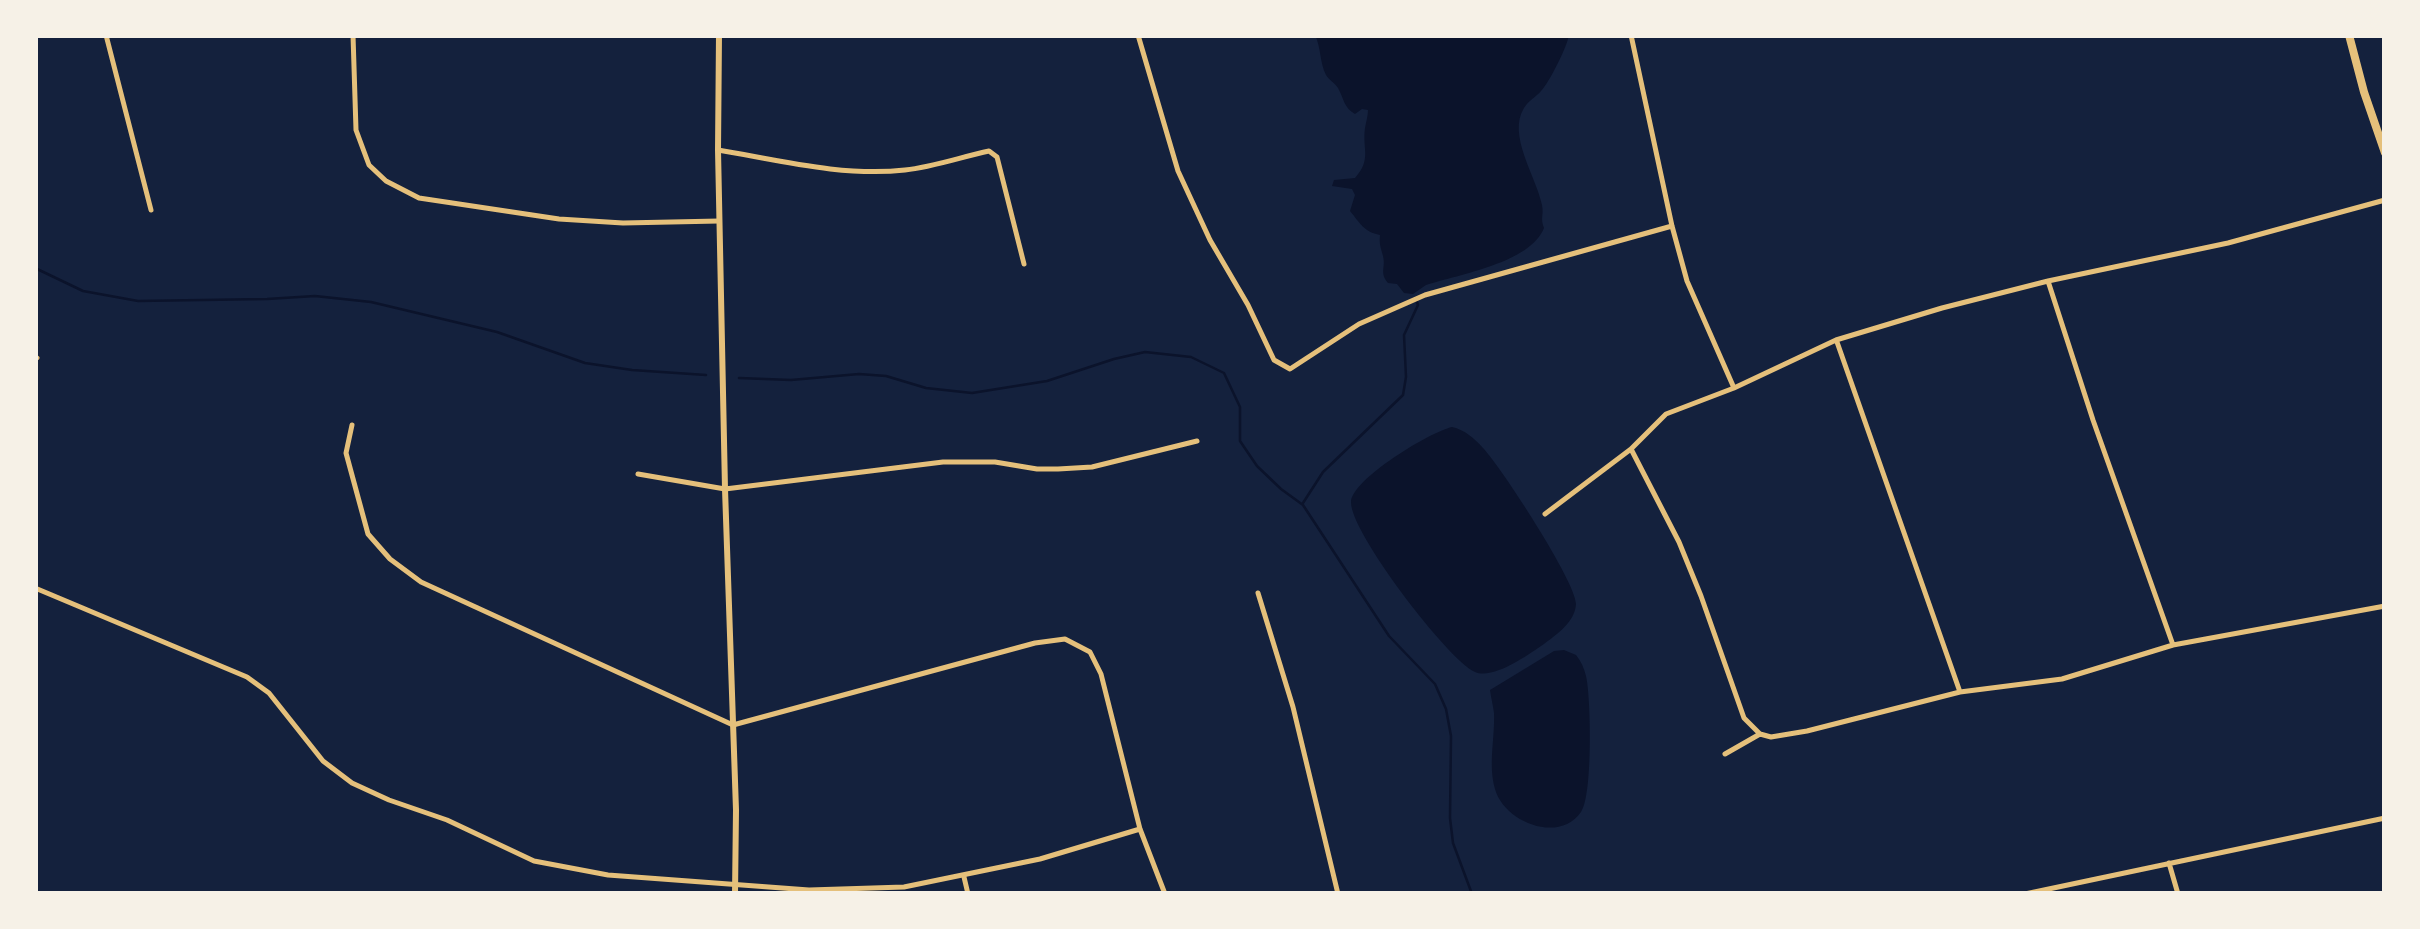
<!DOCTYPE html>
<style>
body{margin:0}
#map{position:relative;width:2420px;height:929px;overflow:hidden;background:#14213d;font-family:Manrope,sans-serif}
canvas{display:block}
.frame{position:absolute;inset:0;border:38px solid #f6f1e7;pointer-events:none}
</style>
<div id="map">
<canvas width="2420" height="929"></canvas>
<div class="frame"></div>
</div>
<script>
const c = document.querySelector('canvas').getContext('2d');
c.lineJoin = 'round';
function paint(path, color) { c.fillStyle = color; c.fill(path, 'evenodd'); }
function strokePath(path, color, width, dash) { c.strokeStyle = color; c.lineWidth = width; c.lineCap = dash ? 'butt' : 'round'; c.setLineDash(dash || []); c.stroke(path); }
const water = new Path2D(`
 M1315,35h254c-2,12 -20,48 -28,56 -5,6 -12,9 -17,17 -17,27 12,68 18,97 2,10 -2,13 2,23 -14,35 -84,46 -118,57l-13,9 -9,-1 -7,-9 -9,-1c-9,-11 -2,-15 -5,-27 -2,-8 -4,-11 -3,-21 -16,-3 -20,-12 -30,-24l5,-16 -3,-6 -20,-3 2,-6 21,-2c17,-19 7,-29 10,-50 1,-6 3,-12 3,-18l-6,-1 -7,5c-11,-6 -11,-15 -17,-26 -3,-5 -9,-8 -12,-13 -6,-11 -5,-28 -11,-40z
 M1452,427c13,3 22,11 31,21 18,19 93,134 93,156 -1,18 -19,30 -32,40 -15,10 -50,36 -69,28 -27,-12 -125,-140 -124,-170 1,-23 79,-70 101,-75z
 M1564,650l12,5c5,6 8,13 10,21 5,21 7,120 -5,136 -22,32 -77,10 -86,-23 -7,-25 0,-50 -1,-76 -1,-8 -3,-15 -4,-23l64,-39z`);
const stream = new Path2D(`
 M35,268l48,23 55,10 129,-2 48,-3 56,6 126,30 88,31 47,7 74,5
 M739,378l52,2 68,-6 27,2 40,12 46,5 75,-12 67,-22 31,-7 46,5 33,16 16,34v34l17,25 24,23 22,16 86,131 46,48 11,25 5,27 -1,82 3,25 19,51
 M1303,503l20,-31 80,-77 3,-18 -2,-42 14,-30 -2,-6`);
const minor = new Path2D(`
 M106,35l45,175
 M353,35l3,95 13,35 17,16 33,17 140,21 64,4 96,-2
 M1138,35l40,136 32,69 38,65 26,55 16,9 69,-45 66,-29 247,-69
 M1631,35l41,191 15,55 47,107
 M718,150c60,10 125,27 187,20 28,-3 56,-13 84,-19l8,6 27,107
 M2048,281l45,139 80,225
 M1837,342l123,350
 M35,357l2,1
 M352,425l-6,28 22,81 22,25 31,23 312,143 302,-82 30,-4 25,13 11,22 39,155 25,65
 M1631,449l48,93 22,54 43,122 16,16
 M638,474l87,15 218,-27h52l42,7h21l34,-2 105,-26
 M1545,514l86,-65 35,-35 68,-26 102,-48 106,-32 106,-27 180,-38 157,-43
 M35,588l212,89 22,16 54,68 29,22 37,17 58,20 87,41 74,14 201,15 95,-3 136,-28 100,-30
 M1258,593l35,114 45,187
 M1725,754l35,-20 11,3 36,-6 153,-39 102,-13 111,-34 212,-39
 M2169,863l9,31
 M964,877l4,17
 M2025,894l360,-76`);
const tertiary = new Path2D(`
 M719,35l-1,115 7,339 11,321 -1,84`);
const primary = new Path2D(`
 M2349,35l15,57 21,61`);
paint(water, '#0b132b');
strokePath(stream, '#0b132b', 2.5);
strokePath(minor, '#e5c07b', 5);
strokePath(tertiary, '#e5c07b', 6);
strokePath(primary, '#e5c07b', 8);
</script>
